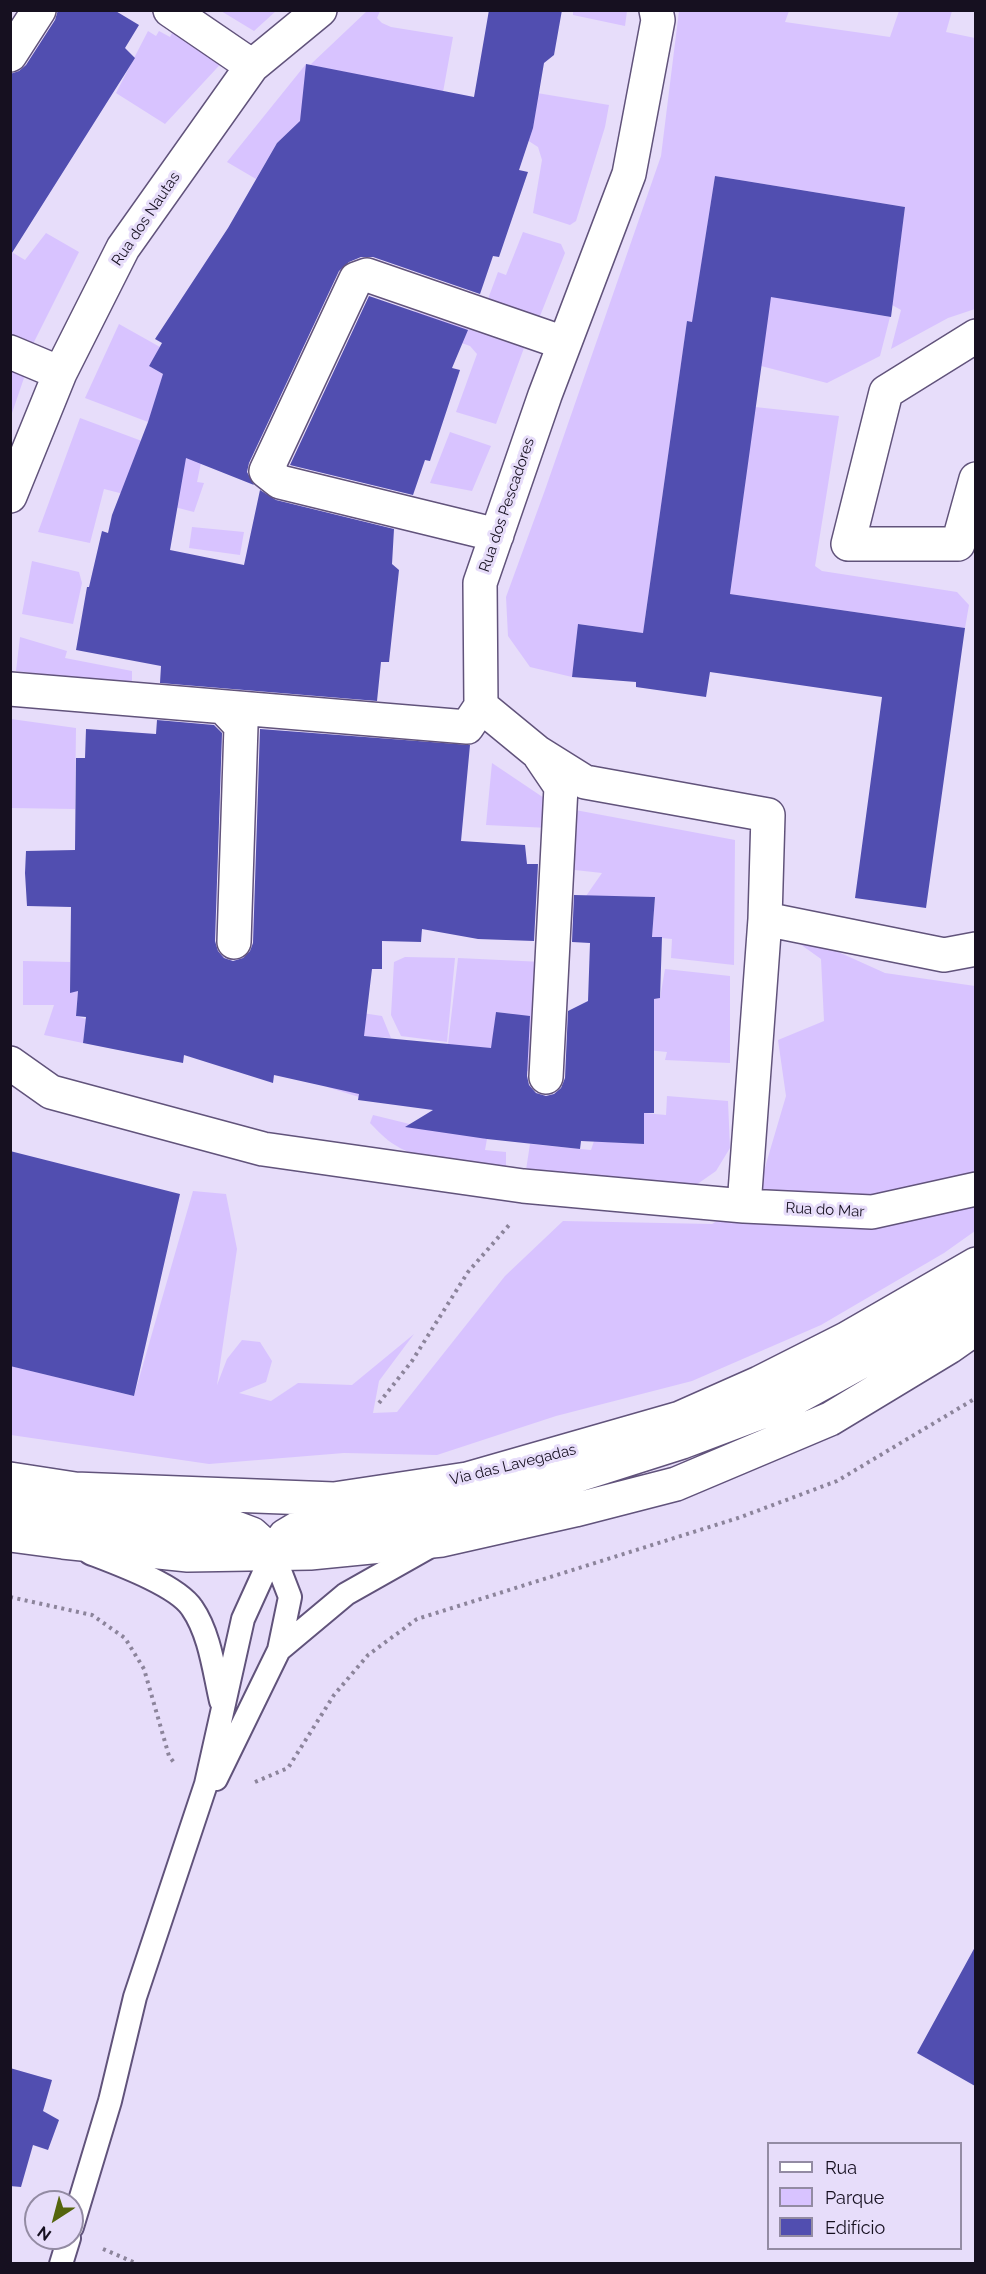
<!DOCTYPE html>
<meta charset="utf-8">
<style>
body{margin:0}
#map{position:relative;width:986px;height:2274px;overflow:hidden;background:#e7ddfa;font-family:Raleway,sans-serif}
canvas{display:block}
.frame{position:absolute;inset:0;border:12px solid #161020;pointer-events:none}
.legend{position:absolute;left:767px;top:2142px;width:195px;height:108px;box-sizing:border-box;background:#e7ddfa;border:2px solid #938ba3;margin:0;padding:8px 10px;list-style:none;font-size:18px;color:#161020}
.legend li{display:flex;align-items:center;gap:12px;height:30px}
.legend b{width:30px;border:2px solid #938ba3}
.north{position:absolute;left:24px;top:2190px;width:60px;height:60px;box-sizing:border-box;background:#e7ddfa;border:2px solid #938ba3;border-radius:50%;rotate:216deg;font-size:16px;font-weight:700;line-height:24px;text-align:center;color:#161020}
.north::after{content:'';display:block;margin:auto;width:21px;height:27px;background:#55650d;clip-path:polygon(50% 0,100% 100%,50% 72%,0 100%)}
</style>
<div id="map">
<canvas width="986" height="2274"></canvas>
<div class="frame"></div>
<ul class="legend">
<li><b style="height:8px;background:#fff"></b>Rua</li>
<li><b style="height:16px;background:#d8c3ff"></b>Parque</li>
<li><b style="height:16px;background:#514eb0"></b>Edifício</li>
</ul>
<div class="north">N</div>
</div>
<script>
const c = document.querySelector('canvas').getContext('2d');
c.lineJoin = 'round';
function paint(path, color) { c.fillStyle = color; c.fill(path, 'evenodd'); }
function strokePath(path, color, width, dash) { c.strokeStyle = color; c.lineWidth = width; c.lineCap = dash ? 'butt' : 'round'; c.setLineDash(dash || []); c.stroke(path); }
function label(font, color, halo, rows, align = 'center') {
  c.font = font + ' Raleway,sans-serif'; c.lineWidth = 6; c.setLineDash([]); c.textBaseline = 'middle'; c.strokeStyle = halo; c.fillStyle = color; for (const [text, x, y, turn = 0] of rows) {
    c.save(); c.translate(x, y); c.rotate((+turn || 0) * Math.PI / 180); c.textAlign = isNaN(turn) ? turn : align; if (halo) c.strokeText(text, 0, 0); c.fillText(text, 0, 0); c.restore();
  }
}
const green = new Path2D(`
 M221,11h55l-22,20z
 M367,11h13l-3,7 5,5 9,4 62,10 -10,55 -133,-27z
 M573,11v-1l54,1 -2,15 -52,-11z
 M679,11h110l-4,11 105,15 9,-26h53l-6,21 29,6v271l-27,9 -57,31 10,-39 -9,-5 13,-98 -190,-31 -17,110 36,42 -47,-6 -44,311 -64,-9 -7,53 -42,-10 -22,-31 -2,-39 39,-107 116,-334z
 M177,23l51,33 -63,68 -49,-31 32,-62 8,5 3,-5 11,6z
 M306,64l-1,48 -6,11 -22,20 -21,36 -29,-17z
 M495,86l114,19 -4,22 -29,94 -6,4 -37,-12 9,-53 -4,-13 -14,-9z
 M523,232l38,12 4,9 -27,68 -53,-14 13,-35 8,3z
 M46,233l33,19 -46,92 -22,-9 -1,-84 15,9z
 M770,296l120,21 -10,39 -53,27 -66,-17z
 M415,311l109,37 -28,76 -40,-12 21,-58 -7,-8 -61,-22z
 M119,324l41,23 -11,19 54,32 -53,19 -2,5 -63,-24z
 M11,368l14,7 -14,41z
 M755,407l84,9 -24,150 7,5 135,21 12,13 -4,23 -235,-34z
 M80,418l121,45 -4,19 7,1 -10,29 -90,-23 -14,54 -52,-11z
 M450,432l41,14 -19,45 -42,-8z
 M192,527l52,5 -4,23 -51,-7z
 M32,561l47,11 3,11 -9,41 -51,-10z
 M20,637l47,14 -2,7 67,13v13l-116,-13z
 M11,719l65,9 -1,81 -64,-1z
 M492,763l58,39 -1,26 -63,-3z
 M570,809l165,31 -1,125 -63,-7 1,-19 -20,-2 3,-40 -69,-1 16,-23 -36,-4z
 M765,919l120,54 90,13v245l-31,22 -123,72 -129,56 -136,35 -119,39 -93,-2 -135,11 -198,-29v-69l123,30 59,-205 33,3 11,55 -20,136 10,-26 15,-19 18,2 12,19 -6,21 -27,11 32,8 27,-18 54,2 62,-51 -35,47 -6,32 24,-1 108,-136 58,-55 149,3 44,-26 30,-102 -8,-56 46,-19 -3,-62z
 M405,957l50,1 -8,84 -46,-6 -10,-21 3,-53z
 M458,958l85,4 -6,110 -22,-2 -31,69h3l-2,11 21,2v14c-32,-4 -84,-3 -111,-21 -10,-6 -17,-14 -25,-22l3,-8 65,16zM496,1012l18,2 -6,51 -18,-1z
 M23,961l47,1v30l8,-1 -2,25 10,3 -3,24 -39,-8 10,-30h-31z
 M665,969l65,7v87l-65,-3 2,-8 -20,-2 5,-51 8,-1z
 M336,1009l46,7 9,22 -27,-2 -5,61 -32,-10z
 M667,1096l61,5 2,47 -14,23 -20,14 -18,1 -152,-16 4,-26 61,6 3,-9 50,3v-31l22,2z`);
const building = new Path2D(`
 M58,10h56l25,15 -14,23 10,10 -125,198v-182l9,-3 7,-6 29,-45z
 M489,10h73l-8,45 -10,8 -11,65 -14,42 9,2 -29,85 -6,-1 -13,38 -107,-37h-12l-12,5 -10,9 -90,192 -2,9 7,13 -68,-27 -16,92 74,15 16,-75 16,10 118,29 -2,35 7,6 -10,92h-8l-4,39 -217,-18 1,-17 -85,-16 11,-63h2l13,-56 6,2 4,-18 36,-93 15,-48 -14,-8 13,-23 -7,-4 73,-111 49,-85 23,-22 6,-57 168,33z
 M715,176l190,31 -14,110 -120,-20 -41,297 235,34 -39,280 -71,-10 27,-201 -172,-25 -4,25 -70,-10v-5l-64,-5 6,-53 65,9 44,-312 5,1z
 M369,296l99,34 -16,38 8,2 -30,91 -5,-1 -12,35 -123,-30z
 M157,720l57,5 8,8 -7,208 3,10 6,7 9,3 10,-3 7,-7 3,-8 7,-214 210,16 -9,96 64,4 2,19h11l-4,77 -56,-2 -56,-10 -1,13 -39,-1v28h-10l-8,67 127,12 5,-36 34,4 -3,60 2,9 7,8 10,3 8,-2 7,-6 4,-10 3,-67 20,-10 2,-58 -18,-1 2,-47 81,2 -3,40h10l-2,61 -6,1v114h-10v31l-63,-3 -1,8 -93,-10 -82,-12 28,-17 -75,-10 1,-6 -85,-19 -1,8 -89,-28 -1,8 -100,-20 3,-26 -10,-1 2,-25 -8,2 1,-86 -44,-1 -2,-33 1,-22 49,-1 1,-92h9l1,-29 70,5z
 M10,1151l170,43 -46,202 -124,-30z
 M975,1947v139l-58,-33z
 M10,2068l42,12 -9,31 16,9 -11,30 -15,-5 -12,42 -11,-1z`);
const path = new Path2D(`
 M379,1403l33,-42 56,-89 42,-48
 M10,1597l82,18 33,23 19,31 25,87 6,8
 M255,1782l33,-14 46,-73 34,-40 49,-36 321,-101 99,-37 139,-83
 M103,2249l35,15
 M258,2264h55`);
const lane = new Path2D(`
 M90,1553c26,10 87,32 102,55 18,26 22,63 29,93
 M279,1650l67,-56 85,-48
 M216,1779l63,-129 11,-53 -17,-44
 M72,2227l38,-126 25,-104 71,-213 37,-165 30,-66
 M61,2264l8,-26`);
const street = new Path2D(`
 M170,10l82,56
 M10,55l29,-45
 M976,336l-90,56 -38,152h110l18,-65
 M10,352l50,21
 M10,496l50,-123 63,-125 129,-182 68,-56
 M497,535l-217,-53 -14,-11 90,-192 11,-4 197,68
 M10,689l457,38 14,-21
 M224,708l17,18 -7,216
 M540,756l21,31 -15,290
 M765,919l179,36 32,-6
 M10,1063l41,29 212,57 260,37 221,20 21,-287 3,-104 -183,-33 -48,-30 -56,-46 -1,-123 65,-188 84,-221 29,-154 -2,-10
 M744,1206l128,6 104,-23`);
const primary = new Path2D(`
 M10,1479l65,10 259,10 133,-20 213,-61 79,-35 87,-44 130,-75
 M10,1509l218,16 24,9 21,19
 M10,1535l53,7 125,13 122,-2 132,-13 133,-30 101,-26 154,-65 119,-72 27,-19
 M273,1553l12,-17 15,-9 156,-21 94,-22 132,-42 106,-40 158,-87 30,-23`);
const streetNames = [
 ["Rua dos Nautas",146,219,-56],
 ["Rua dos Pescadores",507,505,-71],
 ["Rua do Mar",825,1210,3],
 ["Via das Lavegadas",513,1465,-14]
];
paint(green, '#d8c3ff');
paint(building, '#514eb0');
strokePath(lane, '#61537b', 26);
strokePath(street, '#61537b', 36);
strokePath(primary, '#61537b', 36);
strokePath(path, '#8c849b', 4, [3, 4.5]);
strokePath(lane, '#fff', 22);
strokePath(street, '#fff', 33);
strokePath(primary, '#fff', 33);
label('15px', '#161020', '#e7ddfa', streetNames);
</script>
